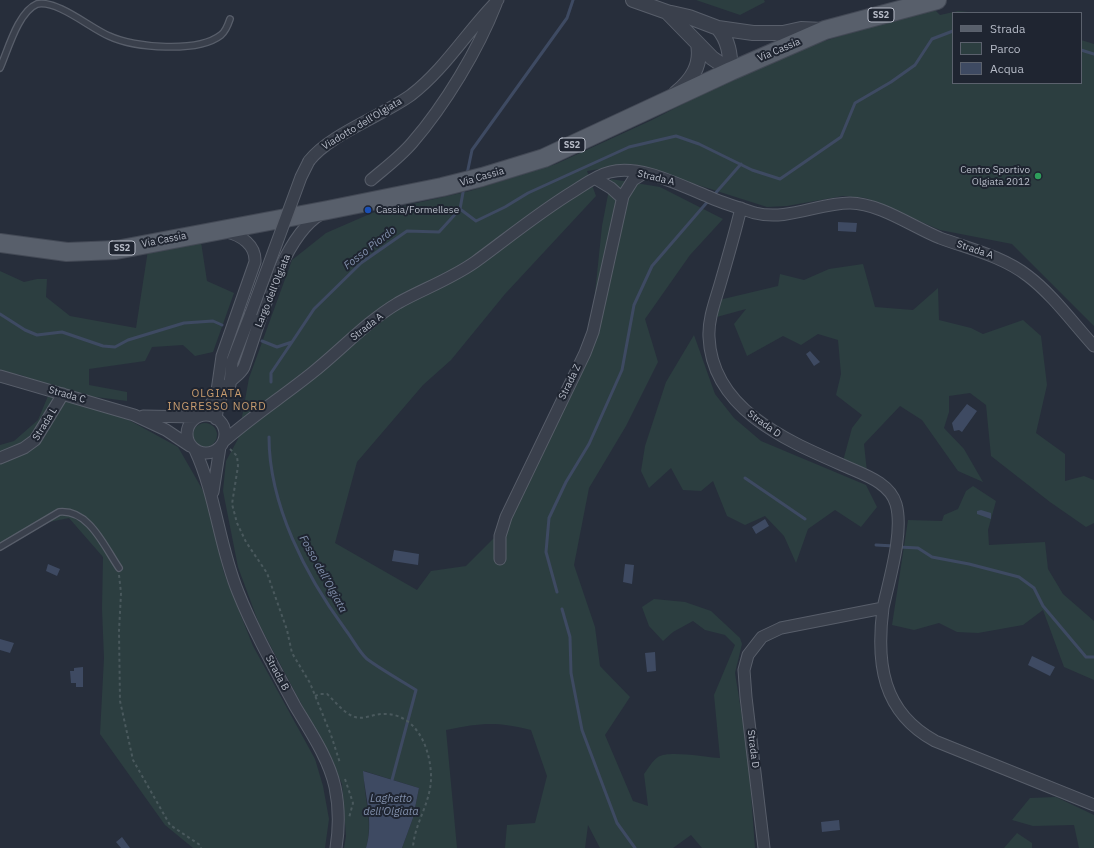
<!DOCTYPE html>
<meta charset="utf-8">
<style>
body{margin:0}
#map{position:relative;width:1094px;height:848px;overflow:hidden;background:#272e3b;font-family:"IBM Plex Sans",sans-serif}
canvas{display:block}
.legend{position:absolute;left:952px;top:12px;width:130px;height:72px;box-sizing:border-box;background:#1f2531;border:1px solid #5b616d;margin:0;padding:5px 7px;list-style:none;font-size:12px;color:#b6bbc7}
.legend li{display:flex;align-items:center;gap:8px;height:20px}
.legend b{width:20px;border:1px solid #5b616d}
</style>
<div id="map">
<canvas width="1094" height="848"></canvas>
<ul class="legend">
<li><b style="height:5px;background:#585f6b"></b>Strada</li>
<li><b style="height:11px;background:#2c3e40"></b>Parco</li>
<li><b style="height:11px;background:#3e4a62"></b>Acqua</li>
</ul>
</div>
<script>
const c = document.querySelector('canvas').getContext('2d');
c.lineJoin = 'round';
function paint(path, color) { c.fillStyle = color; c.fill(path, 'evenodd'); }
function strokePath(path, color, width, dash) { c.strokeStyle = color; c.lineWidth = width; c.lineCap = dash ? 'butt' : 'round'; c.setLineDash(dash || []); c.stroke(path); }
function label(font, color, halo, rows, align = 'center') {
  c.font = font + ' "IBM Plex Sans",sans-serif'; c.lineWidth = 4; c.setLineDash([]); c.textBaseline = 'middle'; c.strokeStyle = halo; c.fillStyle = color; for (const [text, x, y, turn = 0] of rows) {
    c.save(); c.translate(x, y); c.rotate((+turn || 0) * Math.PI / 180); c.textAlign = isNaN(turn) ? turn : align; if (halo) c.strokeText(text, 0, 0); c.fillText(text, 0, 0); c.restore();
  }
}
const green = new Path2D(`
 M696,0h68l1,2 -25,13z
 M935,10l5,5 18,-4 20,2h-25v70h128v-43l13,4v282l-82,-82 -72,-14 -74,-32 -23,-2 -56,10 -20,1 -135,-43 -45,7 9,25 -91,98 -54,66 -28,25 -66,77 -22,81 82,47 14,-19 35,-5 35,-35 89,-190 12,-115 9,-47 49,8 63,32 -33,36 -45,64 13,43 -32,64 -37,62 -15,77 21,62 5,39 30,31 -25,38 28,66 15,5 -4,-32c4,-5 8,-13 14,-17 10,-7 47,0 62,1l-6,-63 21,-50 -10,-10 -20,-5 -12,-9 -20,11 -10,9 -14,-15 -7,-19 12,-8 31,3 26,9 29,27 2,6 -7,29 13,81 7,94h-53l-11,-13 -18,13h-73l-12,-23 -3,23h-80l2,-23 28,-2 12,-47 -16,-46c-36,-9 -50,-7 -85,0l11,118h-55l11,-30 6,-30 -55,-17c-1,26 10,51 2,77h-22l2,-12 -4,-52 -11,-24 -72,-136 -21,-57 -15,-76 3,-30 12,-22 11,-61 43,-118 34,-27 46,-20 98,-22 86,-27 96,-44 93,-48 70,-28 42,-13z
 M201,242l6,39 27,12 -21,59 -18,4 -12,-11 -31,2 -7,14 -56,8v16l38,7v9l-55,-7 -51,-19 -21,-3v-101l24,11 13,-3h10l-1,18 24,19 66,12 12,-78z
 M863,264l12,43 38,3 25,-22 1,32 32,8 12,6 40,-14 18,16 6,49 -11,48 29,21v27l19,-5 10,4v43l-8,4 -36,-25 -59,-46 -5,-51 -16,-12 -21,3v16l-5,16 20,21 19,33 -25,-11 -36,-51 -22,-14 -36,38 3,28 -24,-11 9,-33 10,-13 -26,-20 5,-21 -3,-34 -20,-6 -17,11 -18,-9 -36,20 -13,-32 12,-15 -33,9 6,-18 59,-14 2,-12 24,6 25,-11z
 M694,335l21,59 19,24 27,23 105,44 11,22 -16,20 -26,-17 -27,19 -12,34 -12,-27 -19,-20 -20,9 -18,-9 -14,-35 -12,10 -18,-1 -12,-22 -22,20 -8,-17 4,-25 21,-64z
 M48,396l23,4 56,19 51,28 27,47 19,79 29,73 62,113 8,27 6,33 -4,29h-132l-28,-23 -65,-91 4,-76 -2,-49 1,-52 -34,-39 -25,5 -44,26v-104l14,-4 24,-21z
 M193 435a12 12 0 1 1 24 0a12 12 0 1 1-24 0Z
 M973,486l23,15 -8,29 1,15 56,-3 3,27 15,25 31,27v59l-30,-13 -21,-57 -20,15 -45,8 -21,-1 -18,-9 -25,7 -22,-5 16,-105 34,1 2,-6 14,-6 8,-18z
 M1056,797l38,18v33h-15l-5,-23 -41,1 -21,-6 18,-22z
 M1017,833l15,10v5h-28z`);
const water = new Path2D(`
 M838,222l19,1 -1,9 -18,-1z
 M810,351l10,11 -6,4 -8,-12z
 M967,404l10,7 -15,21 -3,-2 -5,1 -2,-8z
 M981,510l10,3v6l-14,-5v-3z
 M765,519l4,7 -13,8 -4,-7z
 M394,550l25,4 -1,11 -26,-4z
 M48,564l12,5 -3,7 -11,-5z
 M625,564l9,1 -2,19 -9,-2z
 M0,639l14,4 -4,10 -10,-3z
 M655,652l1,19 -9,1 -2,-19z
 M1032,656l23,11 -5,9 -22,-11z
 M83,667v20h-7v-4h-5l-1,-12h4v-3z
 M363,771l56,17 -6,30 -11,30h-36c8,-25 -1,-52 -3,-77z
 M839,820l1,10 -18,2 -1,-10z
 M122,837l8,11h-9l-5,-6z`);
const stream = new Path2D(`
 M1081,50l13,4
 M467,174l5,-24 95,-132 6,-18
 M713,196l28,-32
 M460,209l16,12 29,-14 23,-14 101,-46 47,-11 23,8 53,26 28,9 61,-42 14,-34 36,-21 24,-17 17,-26 21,-8
 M0,314l25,16 12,5 25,-3 41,14 12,1 13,-7 56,-17 29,-2 9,4
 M262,341l15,6 15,-5 22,-33 47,-46 46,-32 32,1 21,-23 4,-22
 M271,382v-9l21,-31
 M269,437c0,68 37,139 76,192 7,9 14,23 22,30 15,11 33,21 49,31l-24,90
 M745,478l60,41
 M876,545l18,1
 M899,547l19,1 14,9 37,7 50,13 15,11 9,18 43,51h8
 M557,592l-11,-40 3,-34 17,-36 23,-38 33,-74 12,-65 18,-39 57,-66
 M562,609l8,28 1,36 11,57 35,93 18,25`);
const path = new Path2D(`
 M230,449l7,7 1,10 -6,38 5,19 9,19 21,31 20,57 5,23 18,30 21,52 9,28
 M119,575l2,18 -2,38 1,70 13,59 37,65 30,20 1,3
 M315,696l5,-2h7c9,8 16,19 28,23 8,3 19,-3 27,-3 33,-2 48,32 49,61 1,27 -17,48 -18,73
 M345,779l8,24 -4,15`);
const service = new Path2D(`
 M0,68c8,-18 18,-56 37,-64 21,-4 53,24 72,32 26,12 89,17 112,-1 5,-4 7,-10 9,-16
 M0,547l59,-35c30,-3 45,34 60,56`);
const minor = new Path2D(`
 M309,161c21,-27 73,-45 102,-66 34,-26 57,-65 87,-95
 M596,179l15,9 11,10
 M371,180c14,-12 29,-23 41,-37 33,-38 66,-93 84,-139
 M741,208c-6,25 -13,49 -20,73 -5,18 -13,37 -12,56 3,74 81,105 138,130 18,8 43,16 49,37 8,28 -7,76 -13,104
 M0,376l134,39 32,15 24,16
 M230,385l2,-23 19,-49
 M206,415l11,-24 5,-35 33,-94c1,-17 -14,-27 -29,-30
 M187 434a19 19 0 1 1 38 0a19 19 0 1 1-38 0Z
 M143,416l54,1
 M216,419c1,-13 6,-29 15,-38 5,-5 10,-8 13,-14 15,-42 38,-131 77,-153
 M223,442c28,-25 59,-45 89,-69 29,-23 54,-51 86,-70 25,-14 53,-24 77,-41 33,-24 63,-49 99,-71 11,-7 23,-16 36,-19 30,-8 69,13 97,24 15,7 32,12 48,17 33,8 63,-10 95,-10 29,0 63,24 90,35 30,11 62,18 88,38 25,19 45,47 66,70
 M195,450c21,45 24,96 43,142 16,40 37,77 57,114 15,25 34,53 40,81 4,19 4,42 1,61
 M0,458l24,-10 11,-8 28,-46
 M213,492l7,-45
 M500,559v-23l6,-19 79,-164 8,-21 30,-136 10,-16 11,-7
 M764,848l-18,-151 -2,-27 4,-15 14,-18 19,-9 102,-20c-7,55 -1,104 52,133l159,64`);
const tertiary = new Path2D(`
 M633,0l34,12 22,5 29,11 35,5h30l18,-4 22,1
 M667,12l45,46 19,13
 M718,28c11,13 12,26 13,43
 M676,93c16,-13 26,-28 22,-49`);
const primary = new Path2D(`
 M0,243l67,9 49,-2 212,-40 114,-23 40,-10 62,-19 187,-87 94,-41 112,-30`);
const minorBridge = new Path2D(`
 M251,313l50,-136 8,-16`);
const markers = [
 [1038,176,4,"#2e9e5b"],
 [368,210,4,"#1a4fb4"]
];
const shields = [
 [881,15,26],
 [572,145,26],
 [122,248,26]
];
const shieldNames = [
 ["SS2",881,15],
 ["SS2",572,145],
 ["SS2",122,248]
];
const streetNames = [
 ["Via Cassia",779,50,-23],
 ["Viadotto dell'Olgiata",362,124,-31],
 ["Via Cassia",482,177,-16],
 ["Strada A",656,178,14],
 ["Via Cassia",164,240,-11],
 ["Strada A",975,250,19],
 ["Largo dell'Olgiata",273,291,-68],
 ["Strada A",367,327,-38],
 ["Strada Z",570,382,-64],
 ["Strada C",67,395,16],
 ["Strada L",45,424,-58],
 ["Strada D",764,424,36],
 ["Strada B",277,673,62],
 ["Strada D",753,749,83]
];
const poiNames = [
 ["Centro Sportivo",1030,170],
 ["Olgiata 2012",1030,182],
 ["Cassia/Formellese",376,210,"left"]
];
const waterNames = [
 ["Fosso Piordo",370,248,-38],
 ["Fosso dell’Olgiata",323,574,61],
 ["Laghetto",391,799],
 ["dell'Olgiata",391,812]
];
const neighbourhoodNames = [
 ["OLGIATA",217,394],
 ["INGRESSO NORD",217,407]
];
paint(green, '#2c3e40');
paint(water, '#3e4a62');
strokePath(stream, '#3e4a62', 3);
strokePath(service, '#585e6a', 8);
strokePath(minor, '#585e6a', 13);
strokePath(tertiary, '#585e6a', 16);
strokePath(primary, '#434955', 20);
strokePath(path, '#4a595d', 2, [3, 3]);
strokePath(service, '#3a404c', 5.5);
strokePath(minor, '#3a404c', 11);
strokePath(tertiary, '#3a404c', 14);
strokePath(primary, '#585f6b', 18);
strokePath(minorBridge, '#585e6a', 13, []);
strokePath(minorBridge, '#3a404c', 11);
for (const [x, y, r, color] of markers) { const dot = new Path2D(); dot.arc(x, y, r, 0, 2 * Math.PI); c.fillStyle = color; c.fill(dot); strokePath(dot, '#1f2531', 1.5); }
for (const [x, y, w] of shields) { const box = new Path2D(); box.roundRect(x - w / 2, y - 7, w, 14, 3); c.fillStyle = '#1f2531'; c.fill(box); strokePath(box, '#b6bbc7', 1); }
label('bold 9px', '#b6bbc7', null, shieldNames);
label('10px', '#b6bbc7', '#1f2531', streetNames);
label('10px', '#b6bbc7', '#1f2531', poiNames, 'right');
label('italic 11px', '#818fab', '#1f2531', waterNames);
c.letterSpacing = '1px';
label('11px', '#c99d6f', '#1f2531', neighbourhoodNames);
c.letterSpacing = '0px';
</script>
